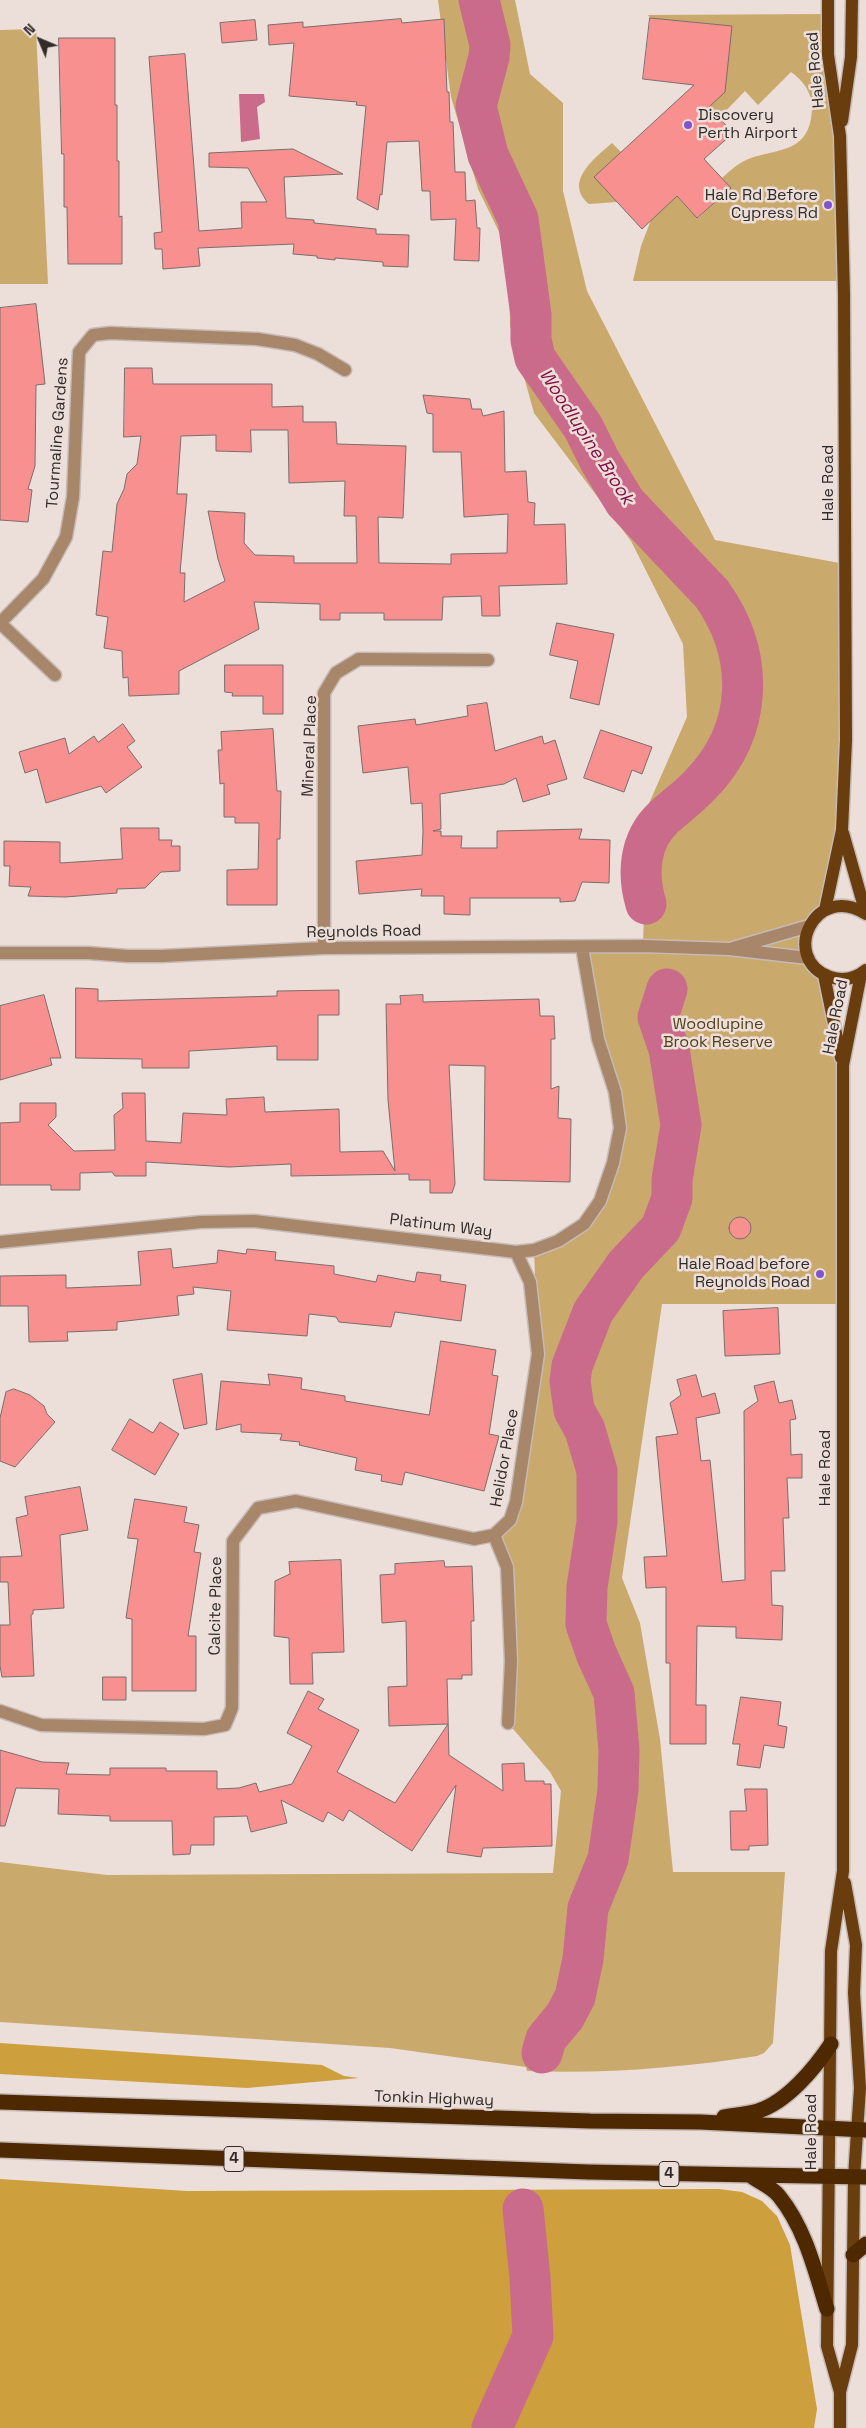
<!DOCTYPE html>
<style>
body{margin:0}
#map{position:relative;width:866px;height:2428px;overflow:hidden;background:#ecded9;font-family:"Space Grotesk",sans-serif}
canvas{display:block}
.north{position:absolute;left:15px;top:15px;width:50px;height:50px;-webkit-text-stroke:4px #ecded9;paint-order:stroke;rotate:315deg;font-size:14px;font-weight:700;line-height:20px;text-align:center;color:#302b29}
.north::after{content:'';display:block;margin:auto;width:18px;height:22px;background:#302b29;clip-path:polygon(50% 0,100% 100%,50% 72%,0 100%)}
</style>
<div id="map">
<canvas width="866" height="2428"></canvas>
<div class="north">N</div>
</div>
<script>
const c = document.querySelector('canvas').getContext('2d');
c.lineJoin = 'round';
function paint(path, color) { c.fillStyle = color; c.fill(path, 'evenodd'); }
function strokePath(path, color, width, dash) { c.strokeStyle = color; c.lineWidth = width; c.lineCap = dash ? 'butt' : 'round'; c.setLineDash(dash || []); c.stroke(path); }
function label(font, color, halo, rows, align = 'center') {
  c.font = font + ' "Space Grotesk",sans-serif'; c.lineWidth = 5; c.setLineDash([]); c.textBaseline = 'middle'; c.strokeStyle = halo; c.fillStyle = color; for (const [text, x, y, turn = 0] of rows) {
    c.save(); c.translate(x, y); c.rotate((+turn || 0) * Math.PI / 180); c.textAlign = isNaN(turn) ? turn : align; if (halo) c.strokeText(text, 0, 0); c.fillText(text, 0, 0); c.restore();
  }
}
const green = new Path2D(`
 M438,0h77l15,74 33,29v88l24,100 128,249 130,24 -3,266 -17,80 -20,33 19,32 19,90 -1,239h-180l-40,274 18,45 20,116 13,133h112l-12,171 -9,10 -7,3c-76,12 -154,18 -230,15l-1,-4 -136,-19 -390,-26v-160l107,13 446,-2 8,-82 -11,-19 -42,-49 -1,-156 -13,-32 16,-15 28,-166 -4,-104 24,-9 42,-40 20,-73 -38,-181 61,-2 4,-137 40,-91 -4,-73 -52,-103 -97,-128 -24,-87 -1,-74 -31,-63 -27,-92z
 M828,14l12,122 4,145h-211l8,-35 10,-26 26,-24 21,22 32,-30 -8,-10c9,-8 17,-16 29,-20 31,-10 60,-6 61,-51 0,-14 -9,-27 -21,-35l-33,33 -13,-14 -26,27 -10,-11 23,-81 -82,-8 -2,-3z
 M36,29l12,255h-48v-254z
 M612,143l9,9 -4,50 -28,2c-26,-22 6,-46 23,-61z`);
const forest = new Path2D(`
 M0,2043l322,22 22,11 15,2 -112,10 -247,-14z
 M0,2179l187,12 532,-2 23,3 20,9 15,15 13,29 27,164 -3,19h-814z`);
const water = new Path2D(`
 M239,94h25l1,8 -8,5 3,32 -19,3z`);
const river = new Path2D(`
 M479,0l11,45 -1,12 -13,49 12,49 30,64 13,96v25l4,18 48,69 17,34 25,41 87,92c43,61 42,135 -11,190 -11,12 -25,22 -37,33 -25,23 -27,57 -18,87
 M542,2053l4,-14 19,-23 10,-19 8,-38 5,-51 20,-49 10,-69 1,-40 -5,-57 -18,-40 -10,-29 1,-37 10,-65v-51l-12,-41 -11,-20 -4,-29 2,-15 21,-54 33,-47 35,-37 11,-30v-18l9,-55 -12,-76 -11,-32 9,-28
 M492,2428l41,-92 -3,-58 -7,-69`);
const building = new Path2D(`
 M650,18l82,8 -7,66 -16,15 24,26 -29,26 27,29 -34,30 -20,-22 -35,33 -48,-52 100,-92 -51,-6z
 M401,19l1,4 42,-4 3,73h2l1,30h3l2,50h10l1,29 9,-1 2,28h3l-1,33 -25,-1 2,-41 -25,1 -1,-29h-8l-3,-50 -32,1 -5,53 -2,-1 -2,16 -21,-11 9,-93 -10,-1 1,-3 -68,-6 5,-53 -25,2 -1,-20 35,-3v5z
 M255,20l2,20 -35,3 -2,-20z
 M59,38h56v67h2v56h2v56l3,-1v48h-54l-1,-57h-3v-53h-2z
 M185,54l14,177 43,-3 -1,-26h26l-19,-34 -39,-1v-14l84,-4 50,25 -59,3 2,41 28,2v3l62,6v5l33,1 -1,32 -25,-1v-4l-48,-4v2l-18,-2v-2l-24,-2 1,-10 -96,4 2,18 -37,3 -1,-20h-7l-1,-16 8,-1 -13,-175z
 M36,304l9,80 -9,1 -1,81 -7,23 4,1 -4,32 -28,-2v-212z
 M125,368h27l1,16h119v23l31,-1v16h33l1,22 69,2 -3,72 -25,-1 1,46 72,1v-10l56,-1 1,-39 -44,3 -3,-65h-28v-38l-6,-1 -4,-18 47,4 2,10h9l2,7 21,-5 1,61 21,-1 2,31 7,1 -1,22 31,-1 2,60 -68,2 1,30h-18l-1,-20 -38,1 -1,23h-58v-7h-44v7h-20v-16l-66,-2 5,27 -80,42v23l-50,2 -1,-19 -5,1 -1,-27 -18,-3 4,-31 -12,-2 7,-64 9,1 5,-48 7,-15 3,-15 10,-10 4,-28 -17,1zM251,430h37l1,53 56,-2 -1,35h12l1,47h-63v-7l-39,-1 -11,-12 1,-30 -37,-2 10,48 7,22 -41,21 1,-29h-5l7,-79h-10l4,-58 35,-1v16l35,1z
 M557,623l57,11 -15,71 -29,-7 8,-37 -28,-6z
 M225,665h58v49h-20v-18h-31l1,-3 -8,-1z
 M487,703l8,48 47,-15 2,8 11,-4 12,39 -20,6 3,9 -27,8 -7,-24 -12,6 -64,10 1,35 -8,2h8v5h21l-1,12h36v-17l85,-2 -3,10 31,1 -1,43 -27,-1 -7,19 -15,1v-4h-90v17l-26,-1v-18h-23l1,-7 -63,5 -3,-33 66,-6 1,-24 -1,-28 -11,1 -3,-37 -45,6 -5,-47 57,-7 1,6 52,-9 -1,-10z
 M123,724l12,17 -8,6 15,20 -36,26 -5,-7 -55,17 -9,-34 -12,4 -6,-21 46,-14 4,16 25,-18 4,6z
 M273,729l4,62h4l-1,48h-3v66h-50v-35l31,-1 1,-46h-24v-6h-11v-34l-4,1 -2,-34h4l-1,-18z
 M601,730l51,17 -10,27 -10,-4 -8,22 -40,-14z
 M121,828h38v12h13l-1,6h9v25l-19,1 -16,16 -28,1v4l-52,4 -37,-1 3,-9 -22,-1 1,-20h-6v-25l56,1v21l62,-4z
 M76,988l22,1v12l179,-5v-5l62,-1v25h-21v45h-41v-14l-88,5v17h-47v-9l-66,-1z
 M44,995l17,63h-11l2,7 -52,15v-74z
 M423,995v7l116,-3 1,17h14l1,23h-4v50l8,-3 -1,32 13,1 -1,63 -86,-2 1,-114 -36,-1 6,119 -3,9h-22v-13h-21v-6l-118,2v-12l-62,3 -83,-5v14h-31l-3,-4 -32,1v17h-29v-5h-51v-62l20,-1v-19h36v14l-8,8 26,26 41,-1 -1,-35 9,-7 -1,-15h23l1,48 35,2 2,-30 44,2 -1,-16 38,-2 1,15 74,-3 1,43 43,-1 12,20 -7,-71 -2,-96h15l-1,-8z
 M729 1228a11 11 0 1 1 22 0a11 11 0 1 1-22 0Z
 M171,1249l2,19 44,-5 1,-13 28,4 1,-5 29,3 -1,8 59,6v8l42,8 2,-7 37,7 2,-10 24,3 -1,6 26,4 -5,36 -66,-9 -4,15 -52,-5 -3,-5 -27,-3 -2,22 -80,-6 4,-39 -38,-4 1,7 -17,2 2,19 -62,7v8l-50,2 1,9 -39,1 -1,-36h-28v-30l66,-1v13l75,-3 -3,-33z
 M778,1308l2,46 -55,2 -2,-45z
 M441,1341l55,9 -4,25 6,1 -9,58 10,2 -15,55 -79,-19 -3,13 -21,-4 1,-6 -27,-5 2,-12 -58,-13 1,-3 -20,-2 2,-6 -41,-2v-8l-25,6 5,-49 49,4 -2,-11 34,4 -1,11 44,7v5l84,14z
 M202,1374l5,50 -23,5 -11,-49z
 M696,1375l6,22 13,-4 5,20 -24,5 5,43 9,-1 12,122 23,-2 -1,-169 14,-10 -4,-15 20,-5 5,22 13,-3 4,19 -6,1 1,35 11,-1v24h-15l2,40h-6l2,53h-14l1,34 11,1 -1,34 -46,-2v-11l-39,-1 -1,79h10v39h-36v-81h-4v-76l-20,1 -2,-31 23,-1 -11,-119 22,-3 -8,-31 11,-8 -4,-15z
 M14,1389l16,6 14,11 3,8 8,8 -40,45 -15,-6v-43l6,-26z
 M130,1419l23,14 7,-11 19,12 -24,41 -43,-25z
 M80,1487l8,43 -28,5 4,73 -31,2v4l-2,1 3,61 -32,1 -2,-11v-41h10l-2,-43h-8v-25l22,-1 -6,-38 12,-3 -3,-18z
 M135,1499l52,8 -3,15 15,3 -5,27 7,1 -13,83h8v55h-64v-72l-6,-1 12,-79 -10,-1z
 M341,1560l3,92 -32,1 1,31h-23l-1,-46 -15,-2 1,-55 15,-7 -1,-12z
 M444,1561l1,6 27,-1 2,55h-3l1,54h-10v4h-15l2,76 54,36 -1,-27 22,-1 1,18h19v3h7l1,62 -69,2 -2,9 -34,-5 9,-67 -44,66 -63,-41 -6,11 -15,-9 -5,10 -42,-22 6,23 -36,9 -4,-16 -33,1v28h-23l-1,9 -17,1 -1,-34h-62v-5l-52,-2 1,-25 -43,-1 -11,38h-5v-76l42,12 27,1 -3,11 44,1v-7h56v3h51v18l22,-1 17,-5 3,9 33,-8 20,-38 -25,-13 21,-42 16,8 -6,10 41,21 -22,42 58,31 53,-79 -59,2 -1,-39 19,-1 -1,-65 -24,2 -2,-48 15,-1v-10z
 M103,1677h23v23h-23z
 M741,1697l40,5 -3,23 9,2 -3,21 -20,-3 -4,23 -23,-3 3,-21h-7z
 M745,1789h22l1,56 -19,1v4h-18l-1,-39h16z`);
const minor = new Path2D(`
 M0,623l43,-44 23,-42 7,-40 6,-145 14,-17 17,-2 147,6 38,6 23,9 27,16
 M0,623l55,52
 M324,948v-255l12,-20 23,-14 129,1
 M733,948l76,-22
 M0,953h88l40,3h34l162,-8 319,-2 86,3 79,9
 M0,1242l201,-20 53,-1 262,31 18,-2 24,-9 26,-17 16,-23 13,-38 7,-35 -5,-36 -17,-53 -16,-92
 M0,1711l41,14 163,4 21,-4 7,-17 1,-167 25,-33 38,-7 178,38 20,-4
 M508,1723l3,-62 -4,-94 -13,-32 16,-15 6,-18 22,-148 -8,-72 -14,-30`);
const major = new Path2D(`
 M842,121l9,-64 1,-57
 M843,833l23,81
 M825,910l17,-80 4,-90 -2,-446 -4,-158 -12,-81v-55
 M866,914c-51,-33 -87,45 -36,63 12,4 25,2 36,-7
 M824,975l17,83
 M840,2392l-13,-46 4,-395 12,-80v-806l18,-91
 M840,2428v-36l12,-47 2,-168 6,-89 -6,-95 2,-48 -11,-62`);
const highway = new Path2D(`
 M0,2102l590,19 110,1 166,8
 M724,2117c11,-2 23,-3 34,-6 29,-9 57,-43 73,-67
 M0,2150l588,22 278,5
 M751,2176c8,6 21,11 28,20 26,32 36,74 48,113
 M853,2255l13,-11`);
const markers = [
 [688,125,5,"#8154cd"],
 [828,205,5,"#8154cd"],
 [820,1274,5,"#8154cd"]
];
const shields = [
 [234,2159,20],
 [669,2174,20]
];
const shieldNames = [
 ["4",234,2159],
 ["4",669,2174]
];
const streetNames = [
 ["Hale Road",816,70,-95],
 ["Tourmaline Gardens",58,433,-86],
 ["Hale Road",829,483,-90],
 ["Mineral Place",310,746,-88],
 ["Reynolds Road",364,932,-1],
 ["Hale Road",836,1017,-79],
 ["Platinum Way",441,1226,7],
 ["Helidor Place",505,1458,-80],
 ["Hale Road",826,1468,-90],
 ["Calcite Place",216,1606,-89],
 ["Tonkin Highway",434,2099,2],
 ["Hale Road",812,2132,-90]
];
const poiNames = [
 ["Discovery",698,116,"left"],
 ["Perth Airport",698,134,"left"],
 ["Hale Rd Before",818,196],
 ["Cypress Rd",818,214],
 ["Hale Road before",810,1265],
 ["Reynolds Road",810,1283]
];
const parkNames = [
 ["Woodlupine",718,1025],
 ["Brook Reserve",718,1043]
];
const waterNames = [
 ["Woodlupine Brook",586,437,57]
];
paint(green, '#caa96c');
paint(forest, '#cd9f3d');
paint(water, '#cb6b8b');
strokePath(river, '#cb6b8b', 41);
paint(building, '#f89090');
strokePath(building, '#7a6d6c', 1);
strokePath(minor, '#c6bab6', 15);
strokePath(major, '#c6bab6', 15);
strokePath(highway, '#c6bab6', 18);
strokePath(minor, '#a7866a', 12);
strokePath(major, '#6a3d0e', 12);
strokePath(highway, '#4d2800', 15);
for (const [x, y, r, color] of markers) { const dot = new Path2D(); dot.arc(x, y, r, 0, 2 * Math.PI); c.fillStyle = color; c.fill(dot); strokePath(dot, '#ecded9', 2); }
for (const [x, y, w] of shields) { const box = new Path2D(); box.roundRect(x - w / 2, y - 12.5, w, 25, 4); c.fillStyle = '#ecded9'; c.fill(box); strokePath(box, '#302b29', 1); }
label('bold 15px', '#302b29', null, shieldNames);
label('16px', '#302b29', '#ecded9', streetNames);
label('16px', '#302b29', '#ecded9', poiNames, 'right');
label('16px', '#523f17', '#ecded9', parkNames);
label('italic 18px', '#850d46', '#ecded9', waterNames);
</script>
